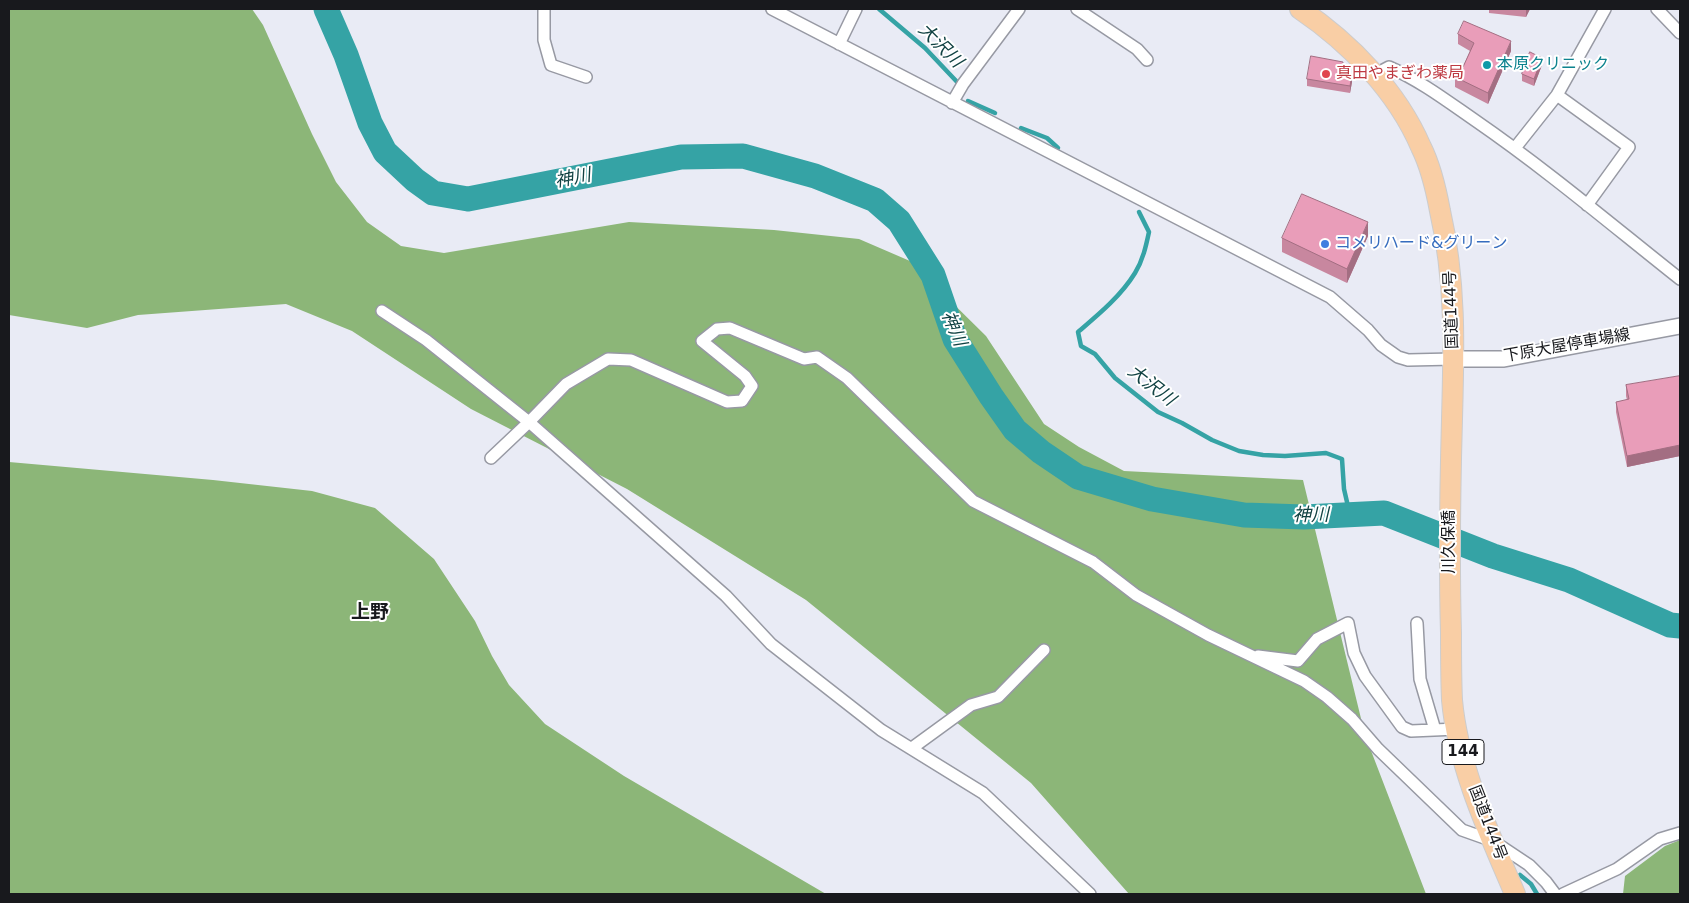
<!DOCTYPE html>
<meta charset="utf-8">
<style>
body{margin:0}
#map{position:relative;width:1689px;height:903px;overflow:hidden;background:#e9ebf5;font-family:"DejaVu Sans",sans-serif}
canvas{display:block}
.frame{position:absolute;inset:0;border:10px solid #18191d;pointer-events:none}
</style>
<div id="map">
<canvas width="1689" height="903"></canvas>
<div class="frame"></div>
</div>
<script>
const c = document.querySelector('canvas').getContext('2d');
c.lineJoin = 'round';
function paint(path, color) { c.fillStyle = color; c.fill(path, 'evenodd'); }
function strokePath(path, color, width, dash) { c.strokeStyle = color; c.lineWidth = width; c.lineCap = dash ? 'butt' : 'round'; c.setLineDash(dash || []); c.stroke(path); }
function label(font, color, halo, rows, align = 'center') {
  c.font = font + ' "DejaVu Sans","Noto Sans JP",sans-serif'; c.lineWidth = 4; c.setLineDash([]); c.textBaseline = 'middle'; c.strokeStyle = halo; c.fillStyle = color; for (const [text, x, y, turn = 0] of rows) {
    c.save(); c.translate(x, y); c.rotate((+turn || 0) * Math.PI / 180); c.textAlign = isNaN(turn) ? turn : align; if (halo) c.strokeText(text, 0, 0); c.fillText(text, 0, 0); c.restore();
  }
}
const forest = new Path2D(`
 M9,9h243l11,16 49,109 24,48 31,40 34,24 43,7 185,-31 145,8 85,9 51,22 76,75 58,88 35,23 45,24 179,9 62,255 61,159h-297l-98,-111 -225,-183 -179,-111 -156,-80 -119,-78 -66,-27 -148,11 -51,13 -78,-13z
 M9,462l204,18 99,11 63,17 59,51 41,62 17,35 17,29 36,39 79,52 202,118h-817z
 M1680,840v54h-57l2,-18 40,-30z`);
const stream = new Path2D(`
 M879,9l46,39 34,36
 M968,101l27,12
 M1021,128l26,10 11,10
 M1139,212l10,20c-3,14 -6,28 -14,41 -14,23 -37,42 -57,59l3,14 14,8 20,24 43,34 24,11 30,17 27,11 24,4 22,1 41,-3 16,6 2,30 6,26
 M1520,875l11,9 6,10`);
const river = new Path2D(`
 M326,9l20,46 24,68 15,29 30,28 18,13 35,6 213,-42 62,-1 72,20 60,24 24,21 34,54 22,64 36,57 24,34 26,22 37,25 74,22 92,16 60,2 80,-4 109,43 76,24 101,45 10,1`);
const street = new Path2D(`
 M544,9v31l7,25 35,12
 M772,9l558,288 38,33 13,15 17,12 10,3 46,-1
 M1077,9l60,40 10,11
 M1657,9l23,24
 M839,44l17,-35
 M1374,75l15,-8c32,14 58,34 87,54 71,49 137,105 204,158
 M1557,95l72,52 -42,58
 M952,103l11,-19 56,-75
 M1515,148l42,-53 48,-86
 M382,311l44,29 103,82 197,174 45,48 110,86 102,63 107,101
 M491,458l38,-36 37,-38 42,-25 23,1 96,42 15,-1 10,-15 -7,-10 -43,-35 15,-12 13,-1 74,31 13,-2 30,21 126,123 120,61 43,33 72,40 96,46 23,16 25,22 26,30 84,81 31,11 36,24 17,17 9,12
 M1417,623l3,56 15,51
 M1258,656l40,5 19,-22 31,-16 6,30 11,23 37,51 9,4 46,-2
 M912,748l59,-43 27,-8 46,-47
 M1563,894l54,-25 43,-30 20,-6`);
const secondary = new Path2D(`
 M1454,359h50l176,-33`);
const highway = new Path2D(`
 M1300,9c50,34 97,82 121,138 10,20 15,42 19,64 16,70 14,136 12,208 -2,71 -3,143 -1,214 0,22 0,45 1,67 6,67 37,133 63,194`);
const wall = new Path2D(`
 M1489,9h41l-4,8 -37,-4z
 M1458,34l53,17 -23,53 -33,-17v-10l8,-10 7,-16 -12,-7z
 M1542,65l-8,21 -12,-5v-7z
 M1343,69v3l9,10 -2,11 -43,-7v-7z
 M1368,236l-21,47 -65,-31v-14z
 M1680,376v80l-53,11 -11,-55v-10l11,-2 -1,-4v-11z`);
const shadedWall = new Path2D(`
 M1526,9h4l-4,8z
 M1511,41v10l-23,53v-11z
 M1542,58v7l-8,21v-7z
 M1352,74v8l-2,11v-7z
 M1368,222v14l-21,47v-14z
 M1680,445v11l-53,11v-11z`);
const building = new Path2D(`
 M1464,21l47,20 -23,52 -33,-16 5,-11 3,1 11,-24 -16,-9z
 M1530,52l12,6 -8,21 -12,-5z
 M1311,56l32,6 -1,10 10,2 -2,12 -43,-7z
 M1302,194l66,28 -21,47 -65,-31z
 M1680,376v69l-53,11 -11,-54 13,-3 -3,-14z`);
const markers = [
 [1487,65,5,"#0f9aa8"],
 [1326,74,5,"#e0444e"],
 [1325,244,5,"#3f7fe0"]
];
const shields = [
 [1463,752,42]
];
const shieldNames = [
 ["144",1463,752]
];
const cultureNames = [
 ["本原クリニック",1497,65]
];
const healthNames = [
 ["真田やまぎわ薬局",1336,74]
];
const shopNames = [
 ["コメリハード&グリーン",1335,244]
];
const streetNames = [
 ["国道144号",1452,310,-92],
 ["下原大屋停車場線",1567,346,-10],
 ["川久保橋",1450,542,-90],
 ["国道144号",1487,823,69]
];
const waterNames = [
 ["大沢川",940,46,45],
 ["神川",573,179,-11],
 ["神川",953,329,67],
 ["大沢川",1151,386,38],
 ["神川",1311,516,-1]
];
const quarterNames = [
 ["上野",370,613]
];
paint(forest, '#8cb678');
strokePath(stream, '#35a3a5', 4.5);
strokePath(river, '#35a3a5', 25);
strokePath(street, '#9799a3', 14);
strokePath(secondary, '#9799a3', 18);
strokePath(highway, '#cccccd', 22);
strokePath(street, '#fff', 11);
strokePath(secondary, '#fff', 15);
strokePath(highway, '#f9cea5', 20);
paint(wall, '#c8879f');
paint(shadedWall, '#a36e82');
paint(building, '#e99db9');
strokePath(building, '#a36e82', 1);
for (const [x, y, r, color] of markers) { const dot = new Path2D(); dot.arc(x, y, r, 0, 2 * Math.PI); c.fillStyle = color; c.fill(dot); strokePath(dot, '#fff', 2); }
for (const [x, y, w] of shields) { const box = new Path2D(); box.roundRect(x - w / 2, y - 12.5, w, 25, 4); c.fillStyle = '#fff'; c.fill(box); strokePath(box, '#18191d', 1); }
label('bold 15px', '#18191d', null, shieldNames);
label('16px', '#0d838f', '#fff', cultureNames, 'left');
label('16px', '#be3a42', '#fff', healthNames, 'left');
label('16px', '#366cbe', '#fff', shopNames, 'left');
label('16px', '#18191d', '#fff', streetNames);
label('italic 18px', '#114243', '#fff', waterNames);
label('bold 19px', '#18191d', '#fff', quarterNames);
</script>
